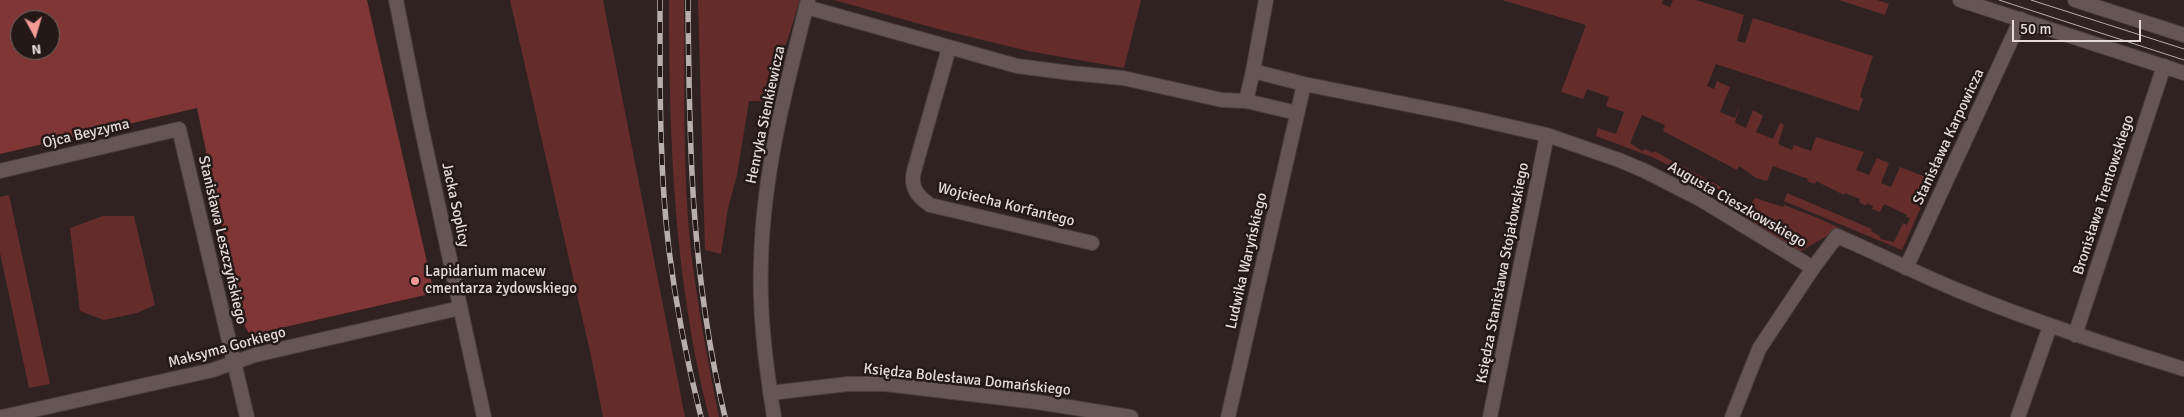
<!DOCTYPE html>
<meta charset="utf-8">
<style>
body{margin:0}
#map{position:relative;width:2184px;height:417px;overflow:hidden;background:#2f2221;font-family:Signika,sans-serif}
canvas{display:block}
.north{position:absolute;left:10px;top:10px;width:50px;height:50px;box-sizing:border-box;background:#251918;border:1px solid #716665;border-radius:50%;rotate:174deg;font-size:14px;font-weight:700;line-height:20px;text-align:center;color:#e3dad9}
.north::after{content:'';display:block;margin:auto;width:18px;height:22px;background:#f59b97;clip-path:polygon(50% 0,100% 100%,50% 72%,0 100%)}
.scale{position:absolute;left:2012px;top:20px;width:129px;height:22px;box-sizing:border-box;border:2px solid #e3dad9;border-top:0;padding-left:6px;font-size:15px;line-height:18px;white-space:nowrap;color:#e3dad9;-webkit-text-stroke:4px #251918;paint-order:stroke}
</style>
<div id="map">
<canvas width="2184" height="417"></canvas>
<div class="north">N</div>
<div class="scale">50 m</div>
</div>
<script>
const c = document.querySelector('canvas').getContext('2d');
c.lineJoin = 'round';
function paint(path, color) { c.fillStyle = color; c.fill(path, 'evenodd'); }
function strokePath(path, color, width, dash) { c.strokeStyle = color; c.lineWidth = width; c.lineCap = dash ? 'butt' : 'round'; c.setLineDash(dash || []); c.stroke(path); }
function label(font, color, halo, rows, align = 'center') {
  c.font = font + ' Signika,sans-serif'; c.lineWidth = 5; c.setLineDash([]); c.textBaseline = 'middle'; c.strokeStyle = halo; c.fillStyle = color; for (const [text, x, y, turn = 0] of rows) {
    c.save(); c.translate(x, y); c.rotate((+turn || 0) * Math.PI / 180); c.textAlign = isNaN(turn) ? turn : align; if (halo) c.strokeText(text, 0, 0); c.fillText(text, 0, 0); c.restore();
  }
}
const green = new Path2D(`
 M510,0h93l82,417h-82l-12,-61z
 M669,0h15c1,83 -2,169 7,252 7,55 17,111 28,165h-10c-35,-138 -40,-275 -40,-417z
 M698,0h102l-32,101h-19l-12,74 -9,33 -7,46 -16,-4z
 M834,0h307l-17,68 -96,-17 -90,-22z
 M1502,0h161l-1,4 8,3 3,-7h23l48,15 -7,26 8,2 8,-25 120,38 -13,40 3,3 -4,12 -143,-47 -9,22 7,3 3,-8 13,6 -10,25 15,6 5,-14 -5,19 11,5 7,-18 10,6 -7,16 17,7 7,-16 4,2 -6,19 14,6 2,-5 17,6 5,-14 48,15 -8,18 13,5 8,-17 12,5 -8,20 10,4 9,-20 33,13 -31,70 -118,-49 3,-8 85,36 -1,2 9,5 1,3 13,3 9,-19 4,2 3,-7 -4,-1 1,-2 -23,-11 -4,8 -8,-3 1,-3 -6,-3 -1,3 -7,-4 1,-3 -15,-6 -1,2 -28,-14 -1,3 -8,-3 1,-2 -35,-13 -6,15 -11,-3 -17,-12 -2,4 -74,-39 2,-6 -23,-10 -12,28 12,8 3,-2 8,4 1,-2 71,38 -2,3 -71,-35 -56,-21 2,-8 18,6 8,-22 -18,-6 3,-9 -22,-8 -4,10 -22,-7 25,-67z
 M1839,0h38l12,4 -4,11z
 M9,195l41,189 -21,4 -29,-135v-56z
 M1755,198l28,9 1,-2 34,13 30,14 -1,3 -15,-2 -31,18h-4l-54,-33z
 M103,216h31l21,89 -18,8 -33,7 -24,-9 -10,-83z`);
const forest = new Path2D(`
 M0,0h367l67,293 -184,42 -9,-16 -44,-211 -197,46zM20,20h30v30h-30z`);
const minor = new Path2D(`
 M396,0l24,121 64,296
 M806,7l211,59 54,7 52,5 99,22 24,1
 M949,48l-35,123c-4,16 3,25 16,34l162,38
 M1253,71l-7,30 51,12
 M1304,84l156,31 87,20 72,25 26,11 55,28 113,69 24,-32c42,18 83,39 125,56 72,30 147,54 222,77
 M0,171l179,-42 68,288
 M1906,268l115,-249
 M2075,335l89,-269
 M770,393l78,-9h37l152,18 94,15
 M2,417l211,-47 42,-15 205,-47
 M774,417c-8,-51 -15,-103 -13,-155 2,-90 25,-176 47,-262
 M1228,417l76,-333 -51,-13 13,-71
 M1490,417l57,-282
 M1732,417l27,-68 54,-81
 M2018,417l32,-91`);
const tertiary = new Path2D(`
 M1960,0l224,73
 M2075,0l109,35`);
const tram = new Path2D(`
 M1999,0l185,60
 M2031,0l153,49`);
const rail = new Path2D(`
 M660,0c0,83 -1,167 9,250 7,56 18,112 32,167
 M688,0c1,144 3,276 37,417`);
const markers = [
 [415,281,5,"#f59b97"]
];
const streetNames = [
 ["Henryka Sienkiewicza",766,115,-78],
 ["Ojca Beyzyma",86,134,-13],
 ["Stanisława Karpowicza",1949,137,-65],
 ["Bronisława Trentowskiego",2104,195,-72],
 ["Jacka Soplicy",455,205,78],
 ["Wojciecha Korfantego",1006,205,14],
 ["Augusta Cieszkowskiego",1737,205,30],
 ["Stanisława Leszczyńskiego",222,240,77],
 ["Ludwika Waryńskiego",1247,261,-77],
 ["Księdza Stanisława Stojałowskiego",1503,273,-79],
 ["Maksyma Gorkiego",227,348,-15],
 ["Księdza Bolesława Domańskiego",967,380,6]
];
const poiNames = [
 ["Lapidarium macew",425,272],
 ["cmentarza żydowskiego",425,289]
];
paint(green, '#642d2c');
paint(forest, '#7f3635');
strokePath(minor, '#483d3c', 16);
strokePath(tertiary, '#483d3c', 16);
strokePath(minor, '#655655', 14);
strokePath(tertiary, '#655655', 14);
strokePath(tram, '#b8aead', 1);
strokePath(rail, '#b8aead', 5.5);
strokePath(rail, '#251918', 4, [11]);
for (const [x, y, r, color] of markers) { const dot = new Path2D(); dot.arc(x, y, r, 0, 2 * Math.PI); c.fillStyle = color; c.fill(dot); strokePath(dot, '#251918', 2); }
label('15px', '#e3dad9', '#251918', streetNames);
label('15px', '#e3dad9', '#251918', poiNames, 'left');
</script>
